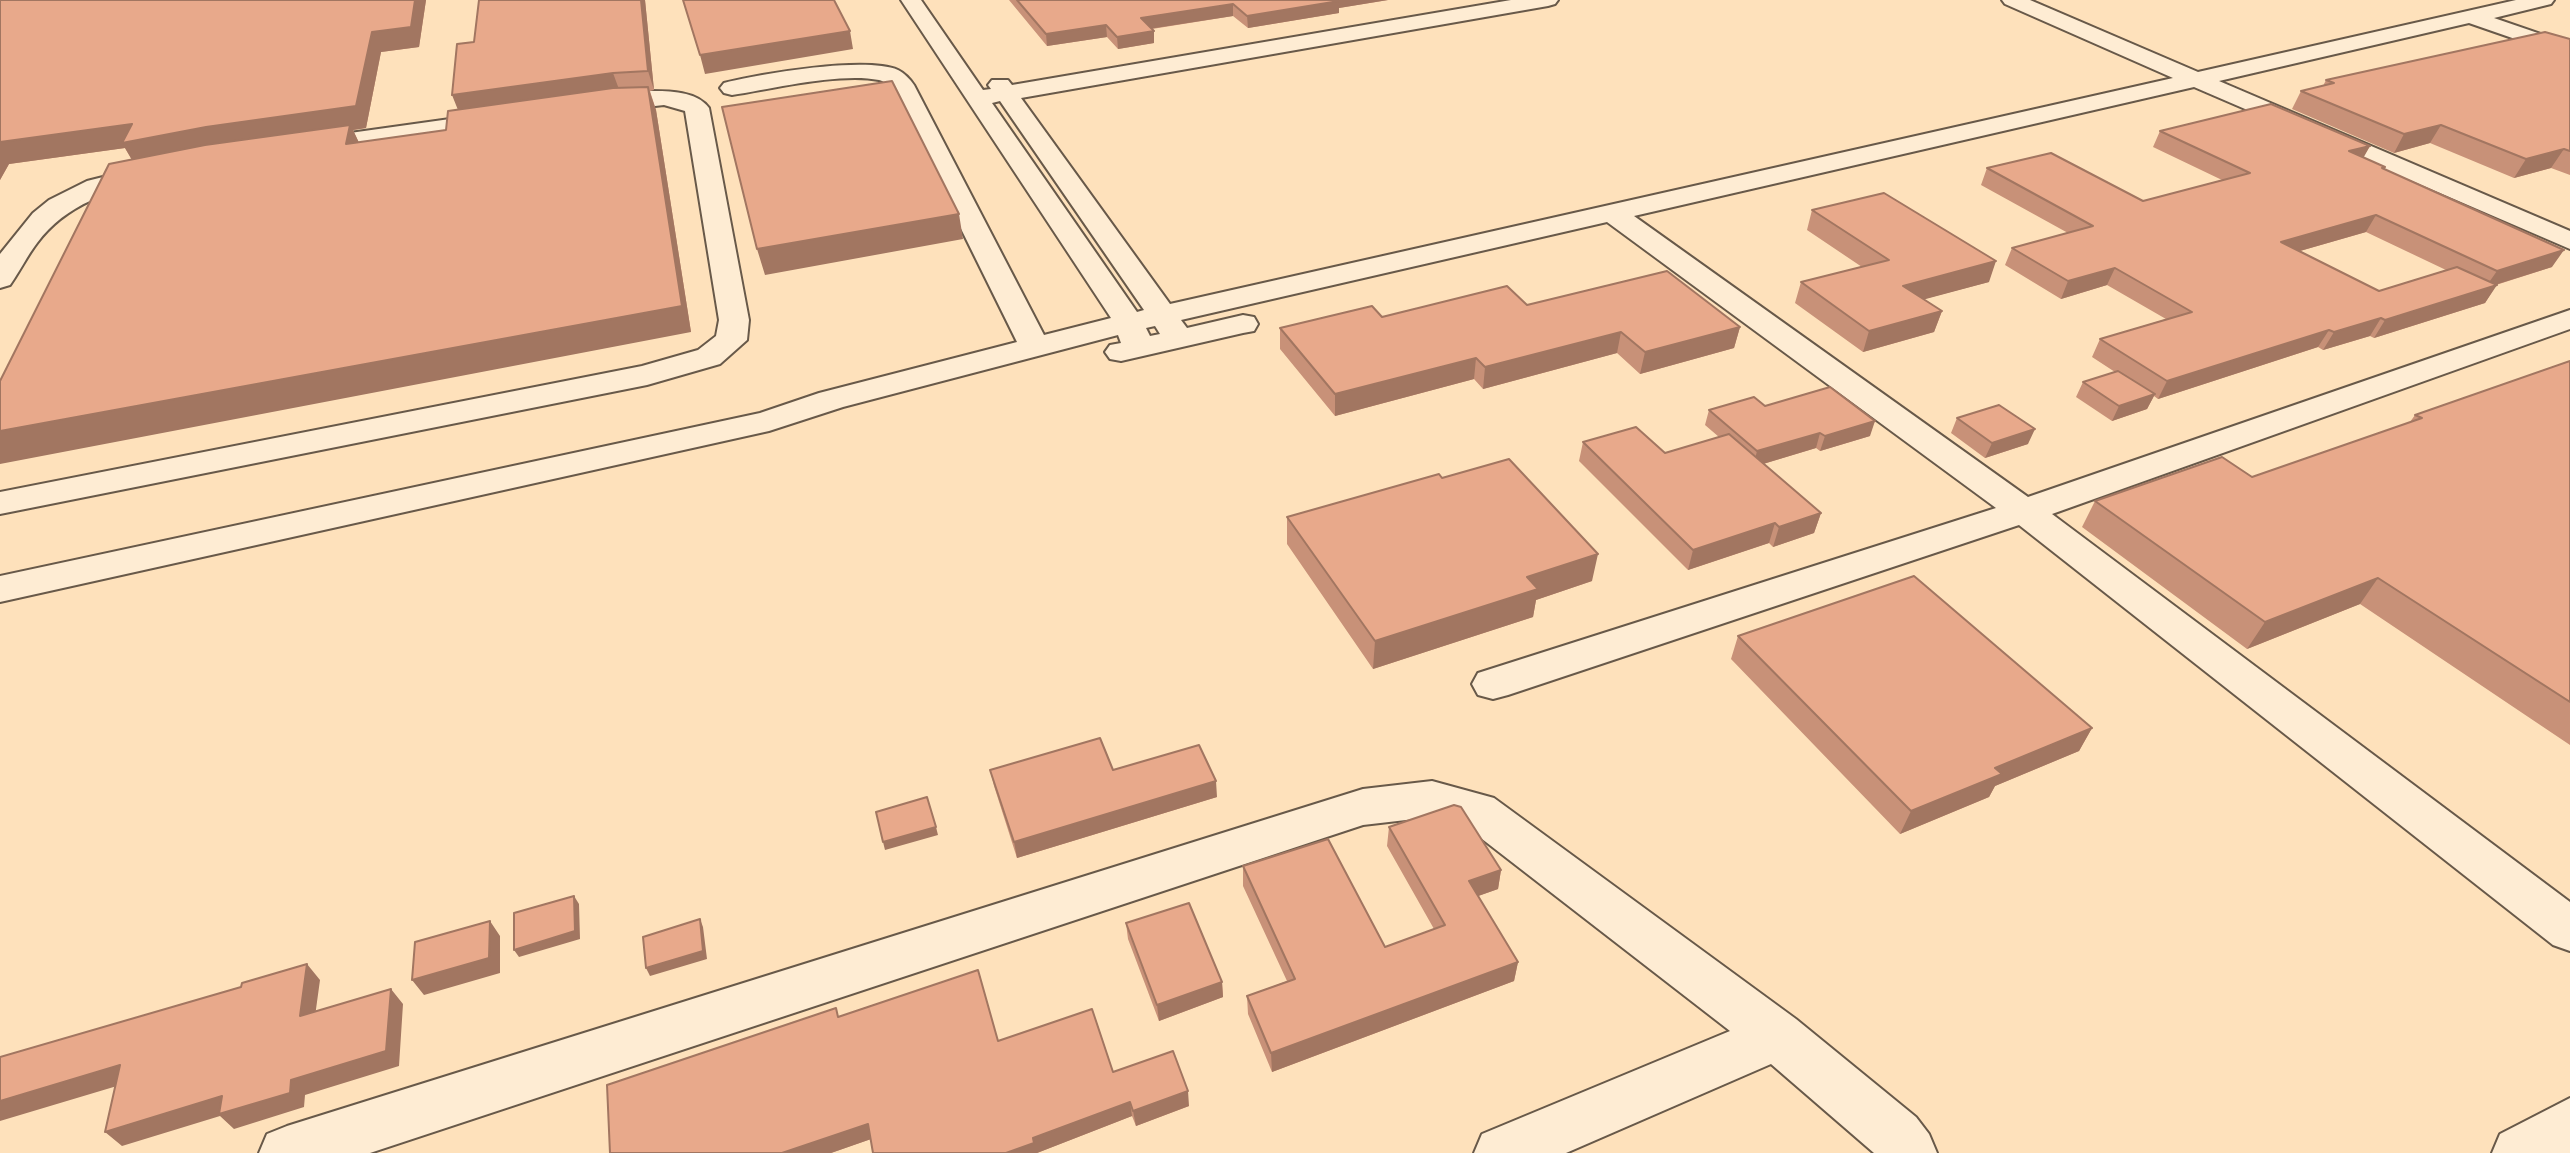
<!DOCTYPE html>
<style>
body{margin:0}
canvas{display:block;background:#fee1bb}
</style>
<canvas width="2570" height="1153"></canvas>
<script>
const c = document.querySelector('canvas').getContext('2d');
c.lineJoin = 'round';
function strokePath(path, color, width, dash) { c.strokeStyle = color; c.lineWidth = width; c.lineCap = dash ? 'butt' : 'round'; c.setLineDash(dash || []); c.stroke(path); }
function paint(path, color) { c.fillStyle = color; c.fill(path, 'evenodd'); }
const minor = new Path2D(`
 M901,0h20l62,90 8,-1 -3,-4 4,-5h16l4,5 499,-85h47l-3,4 -7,2 -527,92 149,206 1003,-226 -168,-74 -3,-4h28l168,72 318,-72h38l-3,4 -57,14 76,26v14l-101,-35 -250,58 351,150v18l-376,-162 -560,129 394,281 542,-187v19l-518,185 518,388v49l-17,-6 -534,-420 -511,170 -15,4 -15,-4 -6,-11 6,-11 518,-165 -389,-286 -426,98 6,8 56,-13 11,2 4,7 -4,7 -11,2 -122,28 -11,-2 -5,-7 5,-7 11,-2 -3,-8 -275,72 -74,24 -769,171v-26l760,-163 59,-20 198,-51 -125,-253c-4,-4 -8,-8 -13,-9 -39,-8 -107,9 -147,15l-8,-2 -4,-5 4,-5c36,-9 141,-27 174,-13 6,3 12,9 16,15l130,250 67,-17zM1000,101l144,209 -7,2 -145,-209zM1155,326l5,8 -10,2 -4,-8z
 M651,91c18,0 46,0 58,17l40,212 -2,20 -27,24 -73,21 -647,129v-22l642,-126 56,-16 18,-14 3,-16 -34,-209 -21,-6 -63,7 -8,-2 -4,-5 4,-5z
 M500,112l9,2 3,5 -3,5 -202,31 -9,-3 -4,-5 4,-5 9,-3z
 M147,166l9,2 4,6 -4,6c-46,11 -89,23 -119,63 -10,13 -17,28 -27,42l-10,3v-34l33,-41 16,-13 38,-19z
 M1432,781l62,17 302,221 120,98 13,17 8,19h-63l-103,-89 -205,89h-92l8,-19 248,-103 -266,-206 -32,-8 -69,8 -993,328h-111l8,-19 20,-8 1076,-337z
 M2570,1098v55h-78l8,-19z`);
const wall = new Path2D(`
 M0,0h426l-7,47 -38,5 -15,76 -13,2 6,13 87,-13 12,-20 16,-68 5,-42h166l9,90 -4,1 6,19 35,222 -559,-172 -7,-12 -116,16 -9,16z
 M1009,0h379l-49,8v5l-91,15 -15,-12 -81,13 2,14 -36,6 -11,-12 -60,9z
 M2570,39v136l-19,-7 -37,10 -84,-35 -36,10 -102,-44 9,-18 22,-5 3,-6z
 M2160,131l210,15 -7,11 22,10 -1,2 168,98 -56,18 -11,18 -111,35 -4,-2 -47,14 -5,-3 -160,52 -4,-3 -7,13 -35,12 -36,-24 7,-15 32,-10 -23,-15 8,-18 66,-20 -59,-34 -46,14 -56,-34 7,-17 56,-15 -87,-48 6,-17 156,33 79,-21 -69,-33zM2366,232l80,38 -67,21 -79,-40z
 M1812,210l177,72 -65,17 18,12 -8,21 -71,20 -68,-49 6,-21 61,-15 -55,-37z
 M1527,305l213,22 -6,21 -94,26 -23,-21 -134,36 -9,-10 -139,37 -55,-67v-21l102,-11z
 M2570,361v384l-210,-141 -113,45 -165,-122 13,-26 157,-24 158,-55 5,-7z
 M1765,406l105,30 -50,15 -4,-3 -53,16 58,49 -7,20 -41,14 -4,-4 -81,27 -109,-109 4,-19 82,11 54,-16 -14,-12 4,-15z
 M1957,418l71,26 -43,14 -34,-25z
 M1442,478l150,103 -56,19 -3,17 -160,52 -86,-125v-27z
 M1738,636l354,92 -13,23 -84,35 -6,11 -89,37 -169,-175z
 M990,770h123l104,27 -200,61 -23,-72z
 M1389,827l112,43 -3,19 -20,7 40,66 -4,19 -242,91 -24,-58 -1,-18 40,-15 -44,-95v-20l142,81 49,-18 -47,-83z
 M1126,923l96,59 1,15 -64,24 -31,-82z
 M839,1016l159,25 115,31 76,34 -53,20 -4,-10 -95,37h-164l-2,-14 -40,14h-221z`);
const shadedWall = new Path2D(`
 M415,0h11l-7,47 -38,5 -15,76 -13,2 9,19 -227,16 -10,-17 -116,16 -9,16v-38l132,-18 74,3 166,-95z
 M641,0h4l9,90 -6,-19z
 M1333,0h55l-49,8v5l-91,15 -1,-12z
 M1233,4v12l-91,14 -1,-12z
 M1106,25l1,12 -60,9 -1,-12z
 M850,31l3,18 -148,25 -5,-19z
 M1154,31v12l-36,6 -1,-12z
 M613,73l7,19 -160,23 -8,-20z
 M648,87l8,23 35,222 -691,132v-33z
 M2441,125l-11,18 -36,10 10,-19z
 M2370,146l-9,16 -12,-11z
 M2564,149l-13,19 -37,10 12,-19z
 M959,214l4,25 -198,36 -8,-26z
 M2376,215l-10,17 -94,27 9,-17z
 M2564,250l-12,17 -67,21 12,-17z
 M1996,261l-7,21 -93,25 7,-21z
 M2115,268l-8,17 -46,14 7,-18z
 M2497,285l-12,18 -111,35 11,-18z
 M1942,311l-8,21 -71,20 6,-21z
 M2381,318l-11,18 -47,14 11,-18z
 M1740,327l-6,21 -94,26 5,-22z
 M2329,330l-11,17 -160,52 9,-18z
 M1621,332l-4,21 -134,36 2,-22z
 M1476,358l-2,21 -139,37v-22z
 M2155,394l-8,15 -35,12 7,-15z
 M1875,421l-5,15 -50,15 5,-15z
 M2035,429l-7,15 -43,14 7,-15z
 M1820,433l-4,15 -63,19 4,-16z
 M1821,513l-7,20 -41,14 6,-20z
 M1775,523l-6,20 -81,27 5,-20z
 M1598,554l-6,27 -56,19 -3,17 -160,52 2,-28 152,-64z
 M2378,578l-18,26 -113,45 18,-27z
 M2092,728l-13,23 -84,35 -6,11 -89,37 11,-23 84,-43z
 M1216,781l1,16 -200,61 -3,-16z
 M936,827l2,8 -53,15 -2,-8z
 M1501,870l-3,19 -31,11 2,-19z
 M574,896l5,8 1,35 -61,18 -5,-7z
 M700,919l3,8 4,32 -57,17 -4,-8z
 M490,921l10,15v37l-76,22 -12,-15z
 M1518,962l-4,19 -242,91 -1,-19z
 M307,964l13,16 -7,51 -13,-15z
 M1222,982l1,15 -64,24 -2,-16z
 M391,989l12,15 -4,62 -94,29 -1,12 -70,22 -14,-13 -98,30 -17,-14 117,-36 69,-16z
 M120,1065l17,15 -137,41v-20z
 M1188,1091l1,15 -53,20 -3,-15z
 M1130,1102l2,14 -95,37h-31l27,-15z
 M868,1124l6,14 -43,15h-49z`);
const building = new Path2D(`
 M0,0h415l-4,27 -39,5 -16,74 -150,21 -84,16 10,-19 -132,18z
 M479,0h162l7,71 -35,2 -161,22 5,-51 17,-2z
 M683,0h151l16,31 -150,24z
 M1017,0h320l2,1 -92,15 -14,-12 -92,14 13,13 -37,6 -11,-12 -60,9z
 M2545,32l25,7v112l-6,-2 -38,10 -85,-34 -37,9 -103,-43 33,-8 -8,-3z
 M892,81l67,133 -202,35 -35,-142z
 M648,87l34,219 -682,125v-50l109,-217 96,-19 145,-20 -4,19 100,-14 2,-19 165,-23z
 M2271,104l99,42 -21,5 36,16 -3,1 182,82 -67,21 -121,-56 -95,27 98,49 78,-24 40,18 -112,35 -4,-2 -47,14 -5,-2 -162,51 -67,-42 92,-27 -77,-44 -47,13 -56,-33 81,-22 -106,-58 64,-15 92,48 107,-28 -90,-42z
 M1884,193l112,68 -93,25 39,25 -73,20 -68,-49 88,-22 -77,-50z
 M1667,271l73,56 -95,25 -24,-20 -136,35 -9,-9 -141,36 -55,-66 92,-22 10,11 125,-31 20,19z
 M2570,361v341l-192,-124 -113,44 -170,-121 127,-44 30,20 170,-59 -7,-3z
 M2118,371l37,23 -36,12 -36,-24z
 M1830,387l45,34 -50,15 -5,-3 -63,18 -48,-41 45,-13 11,9z
 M1999,405l36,24 -43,14 -35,-25z
 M1636,427l29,26 64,-19 92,79 -42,14 -4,-4 -82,27 -110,-108z
 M1509,459l89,95 -71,23 11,12 -163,52 -88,-124 152,-43 3,4z
 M1914,576l178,152 -97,40 7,6 -91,37 -173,-175z
 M1100,738l13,32 86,-25 17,36 -202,61 -24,-72z
 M927,797l9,30 -53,15 -7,-30z
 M1454,805l7,2 40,63 -32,11 49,81 -247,91 -24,-57 48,-17 -52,-113 85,-27 57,108 60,-22 -56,-98z
 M574,896l1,35 -61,19v-37z
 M1189,903l33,79 -65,23 -31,-82z
 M700,919l3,32 -57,17 -3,-31z
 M490,921l-1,37 -77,22 3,-38z
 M307,964l-7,52 91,-27 -5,62 -95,29 -1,13 -71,21 3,-18 -117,36 15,-67 -120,36v-44l241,-70 1,-4z
 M978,970l20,71 94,-32 21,63 60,-21 15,40 -55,20 -3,-9 -97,36 1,5 -28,10h-133l-5,-29 -86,29h-172l-3,-68 229,-77 2,9z`);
strokePath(minor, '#685949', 4);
paint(minor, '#feecd3');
paint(wall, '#c89178');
paint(shadedWall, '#a27661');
paint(building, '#e8a98b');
strokePath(building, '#a27661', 2);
</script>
